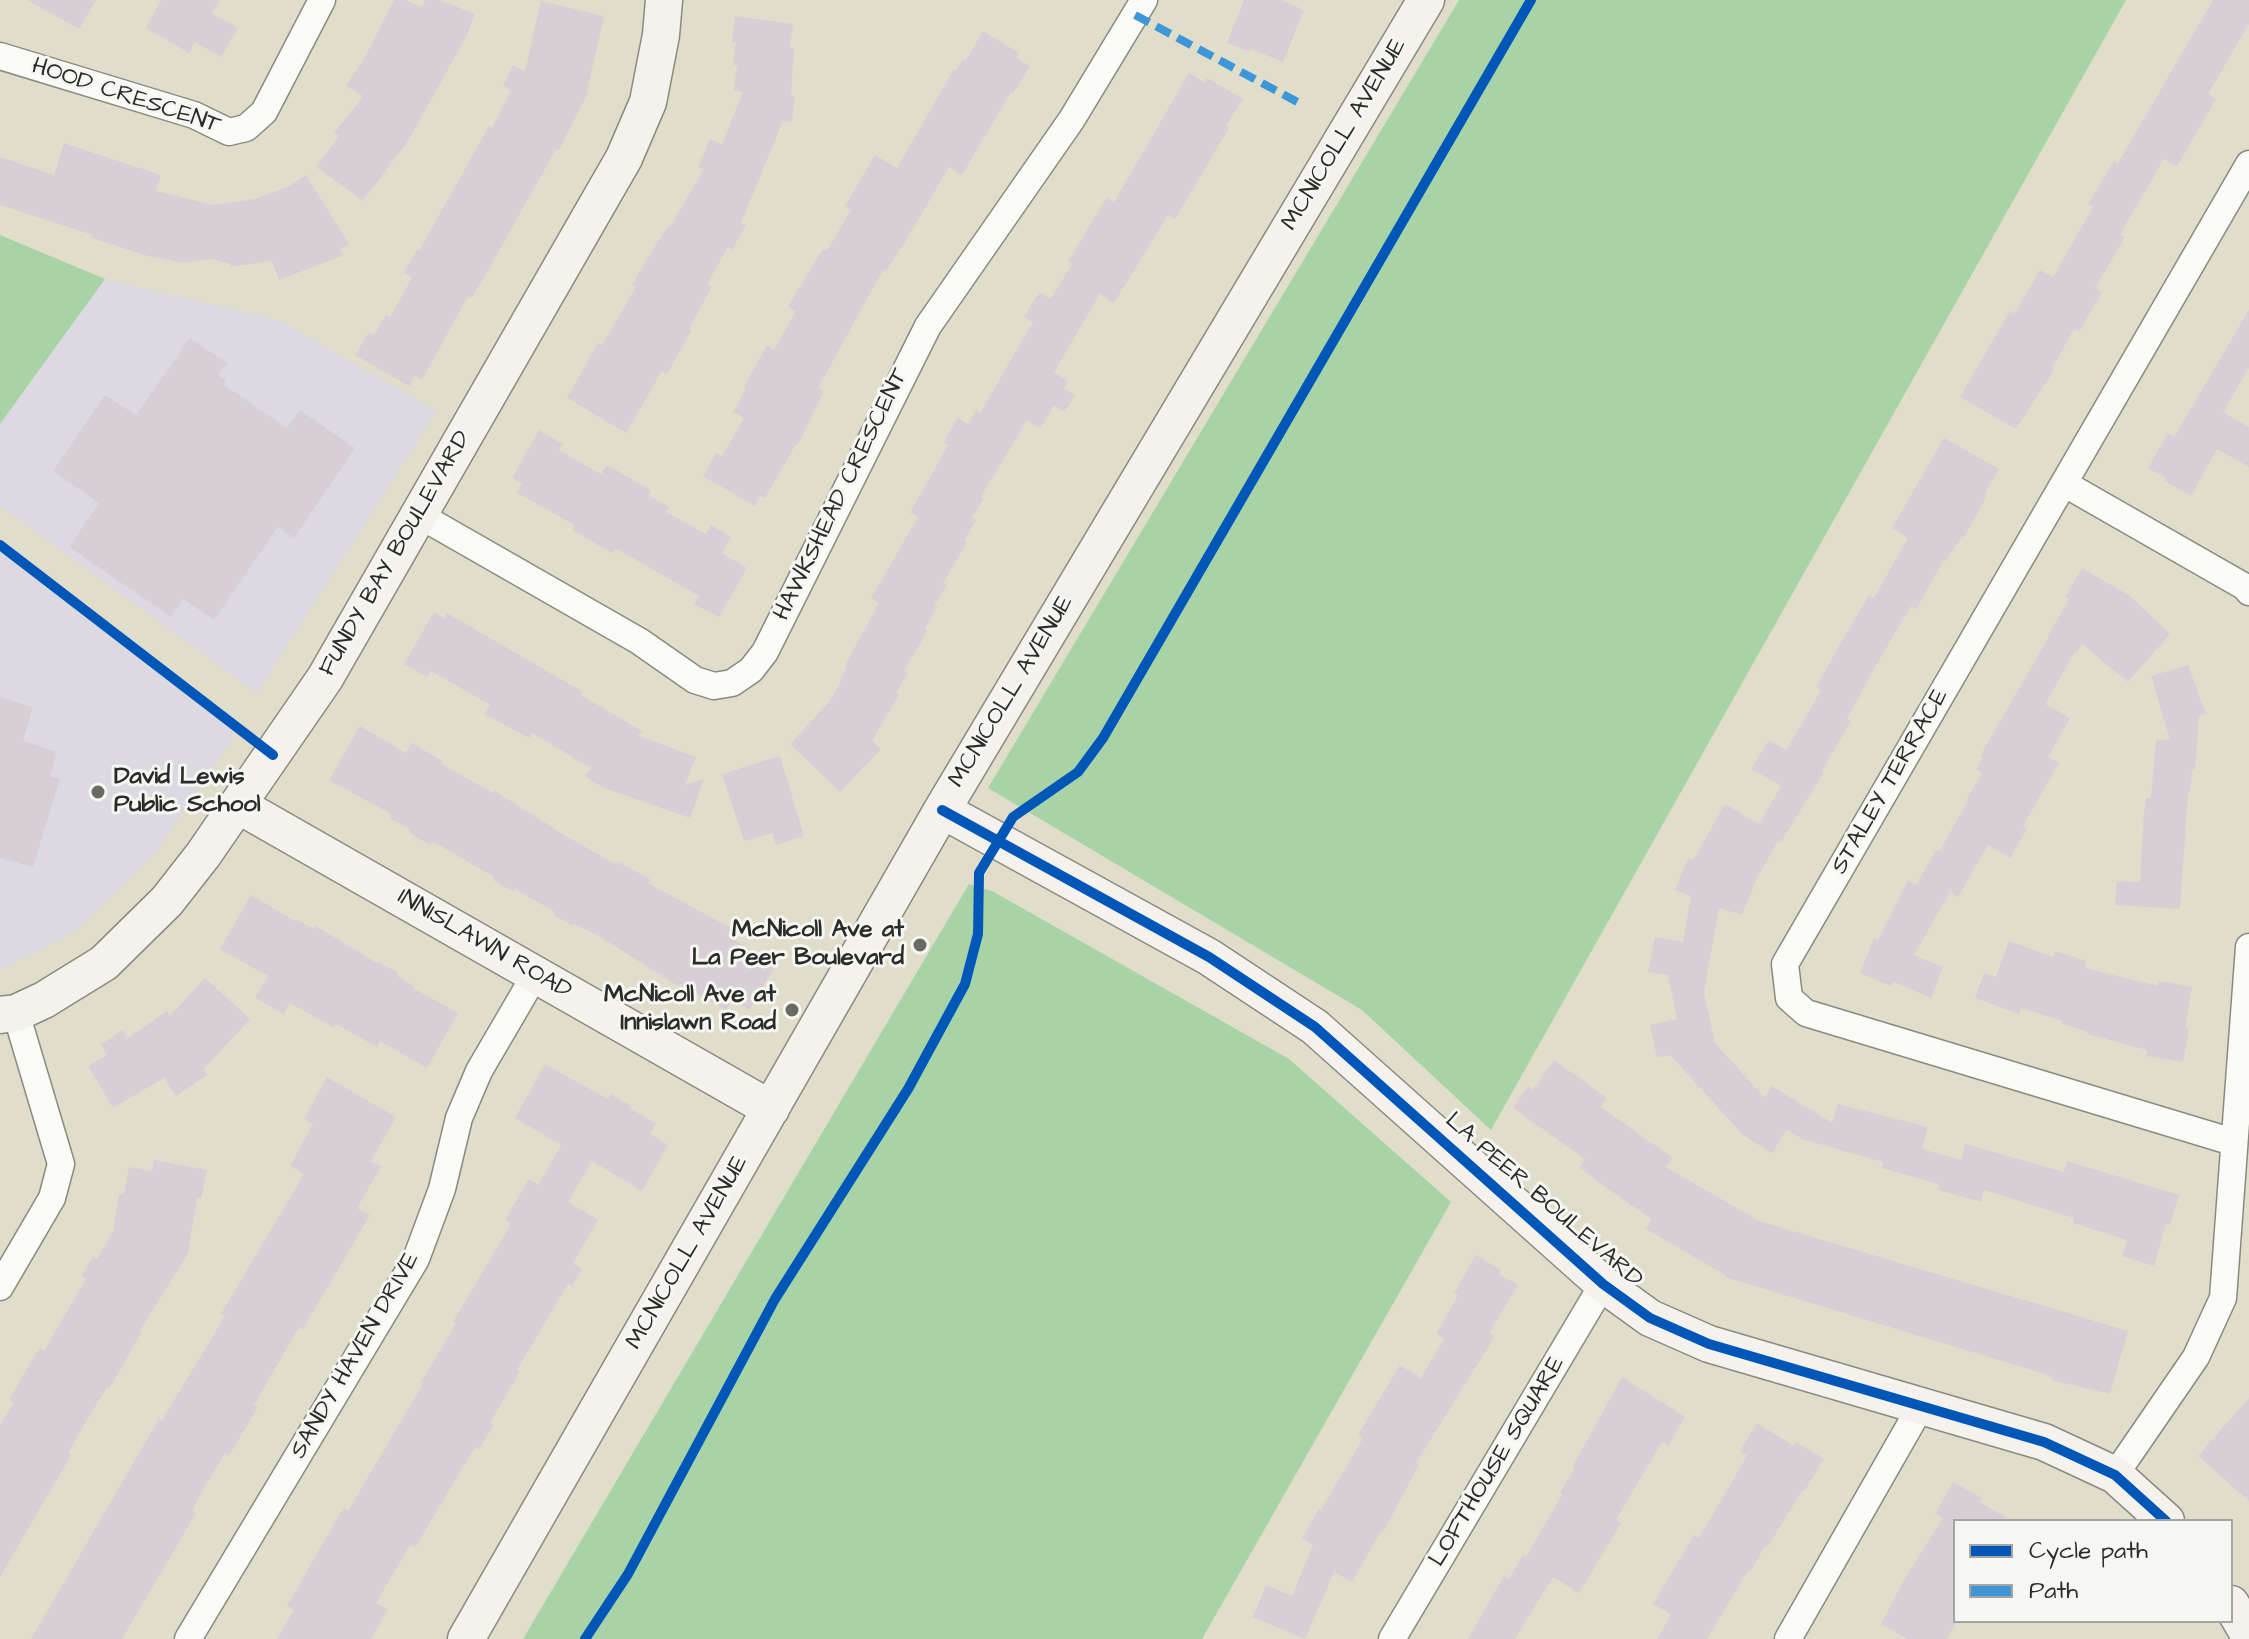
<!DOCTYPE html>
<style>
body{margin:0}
#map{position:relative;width:2249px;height:1639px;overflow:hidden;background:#e0ddcb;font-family:"Architects Daughter",sans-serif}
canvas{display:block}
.legend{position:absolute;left:1953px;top:1519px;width:280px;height:104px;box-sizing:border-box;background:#f6f6f2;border:2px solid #a5a5a2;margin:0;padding:10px 14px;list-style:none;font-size:24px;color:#2b2b2b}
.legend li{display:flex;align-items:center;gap:16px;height:40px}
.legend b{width:40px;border:2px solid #a5a5a2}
</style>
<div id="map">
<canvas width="2249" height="1639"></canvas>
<ul class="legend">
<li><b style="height:10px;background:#0057b8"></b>Cycle path</li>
<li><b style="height:10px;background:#3c96d7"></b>Path</li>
</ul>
</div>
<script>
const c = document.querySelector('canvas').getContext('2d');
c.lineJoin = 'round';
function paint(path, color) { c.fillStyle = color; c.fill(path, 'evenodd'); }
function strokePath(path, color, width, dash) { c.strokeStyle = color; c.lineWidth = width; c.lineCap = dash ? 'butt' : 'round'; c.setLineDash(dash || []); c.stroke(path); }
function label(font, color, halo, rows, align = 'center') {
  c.font = font + ' "Architects Daughter",sans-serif'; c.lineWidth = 6; c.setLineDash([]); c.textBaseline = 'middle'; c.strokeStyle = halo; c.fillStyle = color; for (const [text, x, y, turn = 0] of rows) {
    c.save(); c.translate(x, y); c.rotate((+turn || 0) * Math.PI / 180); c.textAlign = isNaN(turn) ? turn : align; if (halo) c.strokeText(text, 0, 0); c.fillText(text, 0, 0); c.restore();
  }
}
const built = new Path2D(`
 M105,279l173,41 159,91 -180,282 -257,-187v-82z
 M0,552l240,176 -87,128 -79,76 -69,36h-5z`);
const green = new Path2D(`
 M1459,0h667l-635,1130 -129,-120 -374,-222z
 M0,235l105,44 -105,145z
 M969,884l23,7 297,168 162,143 -249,437h-679z`);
const building = new Path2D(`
 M27,0h69l-17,29z
 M161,0h59l-8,13 26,15 -17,29 -26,-15 -6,11 -43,-25z
 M394,0h11l17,7 3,-7h15l35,14 -9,23 -58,104 -45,60 -47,-34 23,-31 -5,-3 29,-37 -17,-10 19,-29z
 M1244,0h37l23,10 -21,52 -32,-13 -1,3 -23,-9z
 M2213,0h36v24l-41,70 8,5 -39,67 -13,-7 -44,75 5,3 -30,51 7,4 -23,40 -5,-3 -22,39 2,2 -38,59 -56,-32 50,-86 5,2 25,-43 13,7 40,-70 -5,-3 26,-43 4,2z
 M541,1l63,15 -18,81 -27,53 -3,-1 -71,127 -14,22 -3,-2 -46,84 -7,-4 -6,10 -54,-31 14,-23 5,3 12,-20 4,2 22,-39 -8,-6 13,-22 2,1 70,-125 3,2 19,-38 -8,-4 10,-21 12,6z
 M735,16l58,8 -3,24h4l-3,48 4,1 -3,25 -9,-1 -42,102 5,2 -14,25 -4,-3 -21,37 5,3 -23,41 3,2 -25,44 -5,-3 -36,62 -59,-35 31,-55 4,2 34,-58 -4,-2 14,-24 22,-35 2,1 34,-58 -6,-2 12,-28 12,5 21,-52 -9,-2 3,-25h-4l3,-22h-4z
 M983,31l36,22 -3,5 14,8 -17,28 -2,-2 -49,83 -13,-8 -44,75 -19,29 -3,-1 -65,118 6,3 -26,54 -2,-1 -31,54 -5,-2 -5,10 -52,-30 13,-23 6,3 22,-38 -11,-6 13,-24 -2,-1 23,-42 7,5 22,-39 -8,-5 35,-57 4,2 24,-41 -6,-4 30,-51 22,13 57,-99 2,2 7,-12 3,1z
 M1189,73l15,9 3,-4 36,21 -17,27 3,2 -54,91 -7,-4 -54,88 -14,-9 -46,78 14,9 -4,7 11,7 -10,17 -11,-6 -13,22 -14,-7 -46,75 3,2 -12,20 4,2 -12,20 3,2 -24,41 4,2 -13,21 3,1 -12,22 3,1 -24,41 4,2 -12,20 3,2 -27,46 9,8 -41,43 -50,-48 40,-43 11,-20 -1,-2 7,-13 -2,-1 34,-62 -8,-5 47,-81 -8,-4 38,-68 -5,-3 15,-24 10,6 8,-14 4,3 53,-91 -9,-5 15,-25 12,7 21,-35 -4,-2 39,-65 7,5z
 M64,143l97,32 -5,16 57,14 42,-6 32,-12 19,-12 43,69 -9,5 4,6 -65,25 -7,-19 -42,6v-3l-19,-5 -27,4 -36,-7 -56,-18 1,-3 -93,-30v-48l54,18z
 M2249,310v58l-26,44 26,15v40l-32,-18 -26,47 -27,-15 2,-3 -18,-10 20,-35 6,4z
 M190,338l37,25 -9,13 8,5 -3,3 64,44 13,-18 55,38 -61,90 -16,-11 -64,93 -31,-21 -12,18 -102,-70 30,-44 -46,-32 52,-76 31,20z
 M539,430l24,14 -4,6 42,24 6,-9 44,25 -3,5 21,12 -3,5 40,22 5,-9 20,12 -9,16 25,15 -28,49 -25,-13 5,-8 -84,-48 -3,5 -40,-23 3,-5 -58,-32 5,-9 -10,-6z
 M1944,438l55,31 -14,25 2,2 -23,41 -2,-1 -16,25 -2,-1 -28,49 -5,-3 -36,61 -28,52 4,2 -29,50 2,1 -43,70 -3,-1 -21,37 -15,37 -23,-7 -15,84 11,51 50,55 7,-12 60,37 6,-19 90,23 -6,22 39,11 4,-16 99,28 3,-11 112,34 -9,30 -4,-1 -12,42 -32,-10 5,-16 -54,-17 1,-5 -90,-28 -3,12 -43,-12 1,-6 -57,-16 1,-6 -81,-23 -15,-10 -15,24 -28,-17 -74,-81 -13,3 -7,-33 27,-6 -9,-44 -20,-3 7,-35 28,5 8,-46 -16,-6 13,-32 5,2 32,-56 34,20 22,-38 -30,-17 18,-29 17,10 14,-23 21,-37 -5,-3 27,-48 26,-44 5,3 34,-60 -16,-10z
 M2082,568l48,28 40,38 -42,48 -46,-38 -5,9 -2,-1 -30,52 25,14 -22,39 11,6 -36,63 4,3 -17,29 -22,-13 -30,52 -8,-5 -36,63 29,12 -12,31 -39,-17 -1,5 -31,-13 14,-35 4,2 30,-60 8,5 20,-35 3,2 29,-51 -1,-2 15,-26 -6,-4 7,-11 -3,-2 69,-119 -1,-1 21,-37 -4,-2z
 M434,612l10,6 3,-5 136,79 -2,3 61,36 -3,5 57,21 -11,28 19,-6 -14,39 -86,-30 -19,-12 6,-8 -59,-35 -3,5 -45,-24 6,-9 -59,-34 -4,6 -23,-13z
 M2188,665l18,49 -7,2 -4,55h-3l-2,21h-2l-8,117 -65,-4 2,-24 23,1 4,-71 2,-13h5l5,-59 14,1 -19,-64z
 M0,697l33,10 -10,34 34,11 -7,24 10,3 -27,88 -33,-9z
 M360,726l46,27 6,-10 30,18 -1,3 52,29 2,-2 71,45 51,29 1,-3 32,17 -2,4 83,45 -4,8 49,28 -26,46 -18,-10 -6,10 -47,-26 -1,2 -81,-51 -23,-11 -1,2 -20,-11 2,-3 -40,-23 -2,3 -20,-12 1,-3 -62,-36 -2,4 -20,-12 1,-3 -22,-12 2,-4 -62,-34z
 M780,756l24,80 -28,9 -4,-12 -28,8 -22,-67z
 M251,895l44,26 1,-2 18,10 2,-3 61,37 1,-2 20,12 -1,3 17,10 -1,2 45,25 -31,55 -47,-27 -3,6 -41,-23 -2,4 -44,-25 -6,11 -29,-16 13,-22 -48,-27z
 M2009,941l44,16 2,-6 32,10 -2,7 73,18 1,-5 33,6 -7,41 4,1 -6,33 -37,-6 1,-6 -60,-16 1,-2 -26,-8 1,-3 -42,-13 -2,6 -44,-16 9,-25 12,4z
 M205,978l45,41 -47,51 4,5 -31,21 -12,-18 -51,30 -25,-42 19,-11 -6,-11 22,-14 5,8 39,-27 3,5z
 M1554,1060l53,38 -6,9 72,51 -7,9 93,54 369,110 -18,63 -59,-14 1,-3 -4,-2 -323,-98v-2l-79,-46 5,-10 -72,-51 6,-9 -72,-51 15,-22 5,4z
 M545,1064l63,35 3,-5 20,12 -1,2 26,16 -6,10 18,11 -26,46 -50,-30 -24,41 30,18 -25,43 9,6 -10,17 -4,-2 -51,86 3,2 -30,51 4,2 -15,24 -4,-2 -60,101 -5,-3 -34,58 12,6 -17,30h-94l17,-29 -7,-4 27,-47 29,-51 5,3 75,-127 -2,-2 35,-58 -3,-2 58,-98 -6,-4 24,-41 9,6 23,-40 -46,-27z
 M327,1077l69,40 -25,44 10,6 -24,41 13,7 -67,114 -4,-2 -20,35 -25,43 4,2 -29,49 -4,-2 -23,37 -10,20 4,2 -74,126h-91l128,-220 3,1 45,-74 18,-30 -4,-2 83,-140 -14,-8 23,-42 -9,-5z
 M154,1160l53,10 -6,29 -4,-1 -9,56 -48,76 2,1 -32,57 -3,-1 -20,33 -19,33 3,2 -71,122v-152l14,-23 -5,-2 30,-52 5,3 42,-72 -5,-2 12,-21 4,3 16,-28 6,-37h5l5,-27 23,4z
 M1476,1255l25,15 -2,4 19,11 -29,48 6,3 -79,127 3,2 -36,67 -2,-1 -29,51 -18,-10 -29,67 -52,-22 13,-32 26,11 21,-51 -11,-7 17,-29 2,1 42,-72 -5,-3 42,-70 21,13 23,-39 -8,-5 22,-39 -4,-2z
 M1622,1377l63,40 -17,29 -6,-4 -46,78 5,3 -42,70 -26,-16 -38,62h-47l36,-63 5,3 14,-24 3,2 36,-62 -2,-2 15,-26 -2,-1z
 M2249,1398v103l-51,-45z
 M1757,1423l37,23 2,-4 28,17 -19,31 -2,-1 -36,59 -2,-2 -15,26 -2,-1 -41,68h-50l14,-24 -18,-11 41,-69 5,3 48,-82 -7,-5z
 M1953,1482l29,16 -2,4 32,19h-57v104l-8,14h-40l-26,-15 24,-46 38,-60 -8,-4z`);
const street = new Path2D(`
 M0,56l194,59 35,17 17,-4 18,-16 58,-112
 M2065,484l180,103 4,5
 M419,515l220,126 56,39 19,6 18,-3 19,-13 14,-18 163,-326 144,-207 72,-119
 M2233,1142l-427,-129 -17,-15 -4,-34 464,-800
 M0,1287l52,-89 9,-34 -45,-151
 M2115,1475l81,-118 27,-59 26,-351
 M188,1639l228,-380 26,-70 17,-71 20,-47 56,-96
 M1392,1639l211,-355
 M1788,1639l133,-233`);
const secondary = new Path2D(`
 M238,805l533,304
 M942,810l267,147 106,70 288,257 47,34 59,26 335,98 71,33 51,46
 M0,1015l16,-2 28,-13 60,-37 63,-62 36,-46 122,-177 299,-520 24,-56 13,-67 3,-35
 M2231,1604l18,31
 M466,1639l476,-829 484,-810`);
const quiet = new Path2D(`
 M1135,15l168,90`);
const cycleway = new Path2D(`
 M0,545l273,210
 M942,810l267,147 106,70 288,257 47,34 59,26 335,98 71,33 51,46
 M585,1639l43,-65 147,-275 133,-210 57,-105 13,-50 1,-61 34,-56 65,-45 25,-34 428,-738`);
const markers = [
 [98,792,8,"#6a6963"],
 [920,945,8,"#6a6963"],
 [792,1010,8,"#6a6963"]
];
const streetNames = [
 ["HOOD CRESCENT",126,97,18],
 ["MCNICOLL AVENUE",1345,135,-59],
 ["HAWKSHEAD CRESCENT",842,495,-64],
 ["FUNDY BAY BOULEVARD",396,554,-60],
 ["MCNICOLL AVENUE",1012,692,-59],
 ["STALEY TERRACE",1891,782,-60],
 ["INNISLAWN ROAD",484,945,30],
 ["LA PEER BOULEVARD",1543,1201,41],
 ["MCNICOLL AVENUE",688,1253,-60],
 ["SANDY HAVEN DRIVE",356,1356,-60],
 ["LOFTHOUSE SQUARE",1498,1462,-59]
];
const poiNames = [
 ["David Lewis",114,778,"left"],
 ["Public School",114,806,"left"],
 ["McNicoll Ave at",904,931],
 ["La Peer Boulevard",904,959],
 ["McNicoll Ave at",776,996],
 ["Innislawn Road",776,1024]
];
paint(built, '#ddd9e3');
paint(green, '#a8d3a7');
paint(building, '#d7cfd5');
strokePath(street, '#8b8a81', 29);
strokePath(secondary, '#8b8a81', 39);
strokePath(street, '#fafaf7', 26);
strokePath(secondary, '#f5f1ed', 36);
strokePath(quiet, '#3c96d7', 8, [16, 8]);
strokePath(cycleway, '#0057b8', 10);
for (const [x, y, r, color] of markers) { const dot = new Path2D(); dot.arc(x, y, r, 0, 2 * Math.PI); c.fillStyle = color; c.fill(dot); strokePath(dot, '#f6f6f2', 3); }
label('24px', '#2b2b2b', '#f6f6f2', streetNames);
label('bold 24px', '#2b2b2b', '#f6f6f2', poiNames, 'right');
</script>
